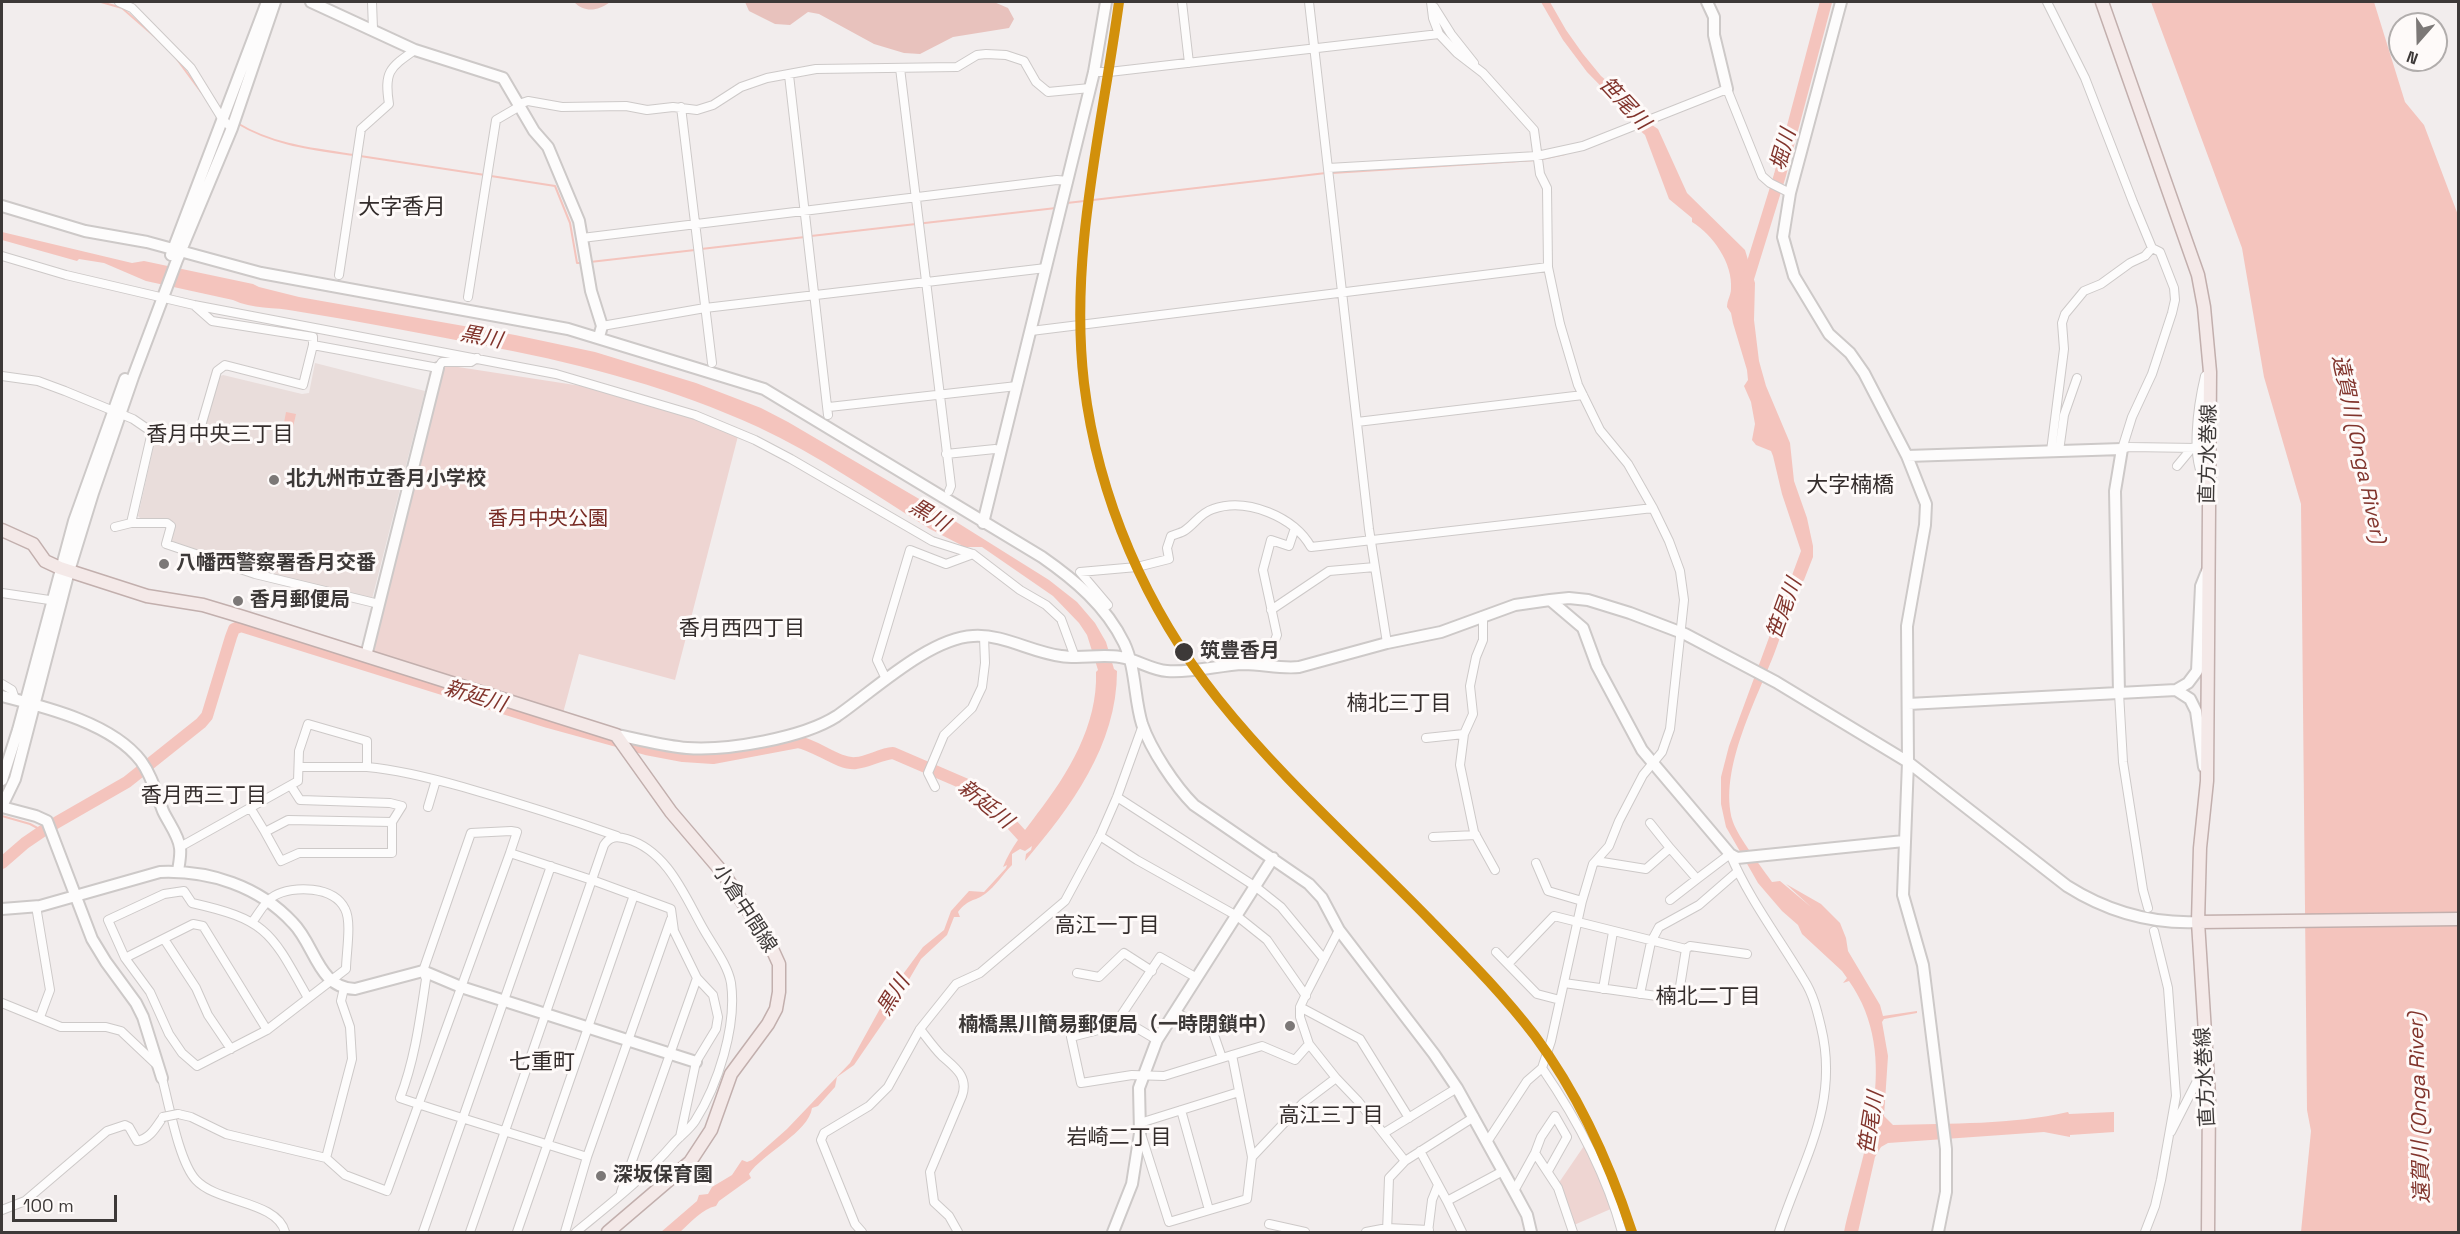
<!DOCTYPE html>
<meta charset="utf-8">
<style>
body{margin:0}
#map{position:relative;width:2460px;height:1234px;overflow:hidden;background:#f2eded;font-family:"Space Grotesk",sans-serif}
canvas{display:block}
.frame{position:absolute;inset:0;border:3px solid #3d3938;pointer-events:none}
.north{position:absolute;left:2388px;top:12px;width:60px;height:60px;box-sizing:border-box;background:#fefaf9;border:2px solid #b1adac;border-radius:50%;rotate:200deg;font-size:16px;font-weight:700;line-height:24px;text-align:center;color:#3d3938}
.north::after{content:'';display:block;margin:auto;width:21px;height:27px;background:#7c7877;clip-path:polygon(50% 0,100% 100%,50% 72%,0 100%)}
.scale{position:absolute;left:12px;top:1195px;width:105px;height:27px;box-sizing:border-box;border:3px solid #3d3938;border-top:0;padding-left:8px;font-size:18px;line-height:21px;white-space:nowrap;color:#3d3938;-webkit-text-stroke:4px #fefaf9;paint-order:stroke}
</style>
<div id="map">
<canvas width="2460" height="1234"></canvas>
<div class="frame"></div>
<div class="north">N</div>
<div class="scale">100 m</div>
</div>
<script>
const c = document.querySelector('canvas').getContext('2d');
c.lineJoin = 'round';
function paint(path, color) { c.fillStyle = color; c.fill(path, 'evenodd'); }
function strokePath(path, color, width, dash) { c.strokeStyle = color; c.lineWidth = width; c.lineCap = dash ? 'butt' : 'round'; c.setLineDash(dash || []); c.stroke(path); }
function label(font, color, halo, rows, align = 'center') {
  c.font = font + ' "Space Grotesk","Noto Sans JP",sans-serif'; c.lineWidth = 6; c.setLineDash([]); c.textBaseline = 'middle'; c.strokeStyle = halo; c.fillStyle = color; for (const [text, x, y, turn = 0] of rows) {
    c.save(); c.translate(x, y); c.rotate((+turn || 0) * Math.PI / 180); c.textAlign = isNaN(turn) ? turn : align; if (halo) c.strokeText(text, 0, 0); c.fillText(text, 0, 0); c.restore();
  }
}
const built = new Path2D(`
 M315,363l110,28 -53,208 -120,-30 -79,-27 -2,-2 4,-15 -5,-5h-28l-4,-4 16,-72 47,-2 17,-65 5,-2 79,19 7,-1z`);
const green = new Path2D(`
 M445,365l156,24 89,28 48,19 -63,244 -96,-26 -16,59 -191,-60z
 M1586,1143l27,65 -39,17 -16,-41z`);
const forest = new Path2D(`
 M574,2h36c-12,9 -25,11 -36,0z
 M745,2h249l14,6 6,11 -5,9 -56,9 -33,17 -16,-1 -30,-9 -55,-30 -11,-2 -18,13 -15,-1 -26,-13z`);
const water = new Path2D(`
 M1541,2h9l16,28 17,24 18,22 28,24 14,19 15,10 29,64 58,57 10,33 -1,37 5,41 7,25 24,57 4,38 13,37 6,28v11l-9,23 -5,5c-8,21 -15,41 -22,61 -18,50 -60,123 -44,176 5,15 30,47 39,60l8,-1 31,26 -25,-23 35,20 19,19 6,15 2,13 32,54 3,11 34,-5v2l-33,6 -2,3 6,34 -4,60 9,9c58,-2 119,0 175,-13l1,2 45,-2v20l-44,3v2l-26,-5 -156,11 -7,4 -6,10 -17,75h-14c18,-80 59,-174 5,-251l-6,2 4,-5 -5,-7 -40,-37 -4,-9 -16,-14 -24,-28 -32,-56 -5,-23v-27l8,-31 72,-195 -19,-57 -9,-38 -2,-5 -15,-6 -4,-5 3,-16 -4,-22 -7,-16 4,-6 -1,-10 -14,-47 -2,-10 -4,-6c0,-7 4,-12 4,-18 2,-26 -18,-54 -39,-67v-4l-23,-19 -24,-64 -9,-8 -1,-6 -48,-49 -24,-32z
 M2151,2h223l31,100 19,23 34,90v1017h-157l10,-101 -4,-21 -6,-606 -37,-127 -22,-129z
 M2,232l130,31 12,-2 109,23 6,3 40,10 216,38 80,17 101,31 65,25 27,14 138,81 123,77 28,22 18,21 11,19 8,27 3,2c0,74 -46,136 -92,190l1,-7 5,-4 1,-4 -7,5 -5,-2 -8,5v11c-9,9 -17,22 -27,29 -11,8 -16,4 -27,18l2,5h-6l-7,18 -26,24 -34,58 -33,48 -17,12 -2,10 -17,19 -6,2c-3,24 -49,45 -63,66l2,4 -32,23 -3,5c-14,3 -25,16 -36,26h-19l36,-31 2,-6 9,-1 4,-7 20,-12 10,-15 5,2 5,-2 35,-31 63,-66 37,-67 36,-49 21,-17 7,-19 18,-20 15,1 22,-24 1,-3 -4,2c8,-20 20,-34 34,-53 31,-40 61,-89 59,-142l2,-2 -11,-35 -8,-12 -26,-27 -71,-49h-22l1,-2 -31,-16c-56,-35 -112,-74 -172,-102 -83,-38 -172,-62 -261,-79 -67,-13 -134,-26 -202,-37 -20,-4 -43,-2 -62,-11l-87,-19 -42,-18 -25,-4 -2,2 -75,-21z
 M286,412l10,2 -6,26 -9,-1z`);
const stream = new Path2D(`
 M101,2l21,6 40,35
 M176,58l25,34
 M237,123c36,22 76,26 117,32
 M360,156l125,19
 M1542,159l23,-5
 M1332,173l204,-13
 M491,176l64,10 15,37 7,40h5
 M1067,203l259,-30
 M811,236l245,-28
 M701,249l104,-12
 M590,262l105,-12
 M2,816l28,8 13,7`);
const river = new Path2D(`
 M1746,285l34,-110 46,-173
 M2,863l23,-20 22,-15 80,-46 74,-59 6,-7 24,-79 3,-8 7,-3 307,96 98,27 37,7 30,2 85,-16c18,3 41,23 58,21 13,-1 24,-9 37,-10l72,31 41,34 21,23`);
const street = new Path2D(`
 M119,2l13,6 59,60 32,52 9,8
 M372,2l1,27
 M1182,2l7,61
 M1309,2l60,527 18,114
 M1431,2l2,16 6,16 18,19 26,20 51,57 6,44 7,14 1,79 12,57 18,61 22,45 28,34 25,44 16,33 11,30 4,29 -14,129 -8,23 -19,23 -24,46 -10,25 -16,18 -11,37 -31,140 -9,27 -15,13 -40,61
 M2047,2l38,76 48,124 19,46 8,4 14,36 1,12 -3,13 -20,61 -20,43 -10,32
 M1434,7l17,27 23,29
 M900,68l51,418 -2,5
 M1094,72h15l330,-38
 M789,75l39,340
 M519,104l9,-3 34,6 64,-1 21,4 26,-3 24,3 16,-5 28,-18 26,-9 49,-9 141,-2 20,-12 9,-1 20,1 18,6 12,21 12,10 42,-4
 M681,107l31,256
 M1328,168l209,-12 46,-10 144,-57 35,87 8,7 20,10
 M582,238l475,-58 11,1
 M2,256l64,19 128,30 362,69 139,41 60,25 36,19 141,82 41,13 47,36 26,15 15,14 14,38
 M339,275l22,-146 28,-25c-5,-32 0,-36 26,-54
 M468,297l28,-177 24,-14
 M602,326l103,-18 341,-40
 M1031,331l517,-64
 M313,345l125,23 4,-6h29l6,-4
 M2,376l36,5 27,10 68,28 19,13 44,-2 5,-4 16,-55 8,-6 78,20 10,-40v-8l-101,-16 -17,-15
 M829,407l188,-21
 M1357,422l226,-27
 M2122,449l7,-2 68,1
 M2051,451l13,-102 -2,-26 3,-9 19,-23 17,-7 29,-21 15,-7 7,-8
 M2059,451l5,-36 13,-37
 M946,454l49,-5 6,2
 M2177,466l15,-18
 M2208,484c-20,-20 -9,-83 -3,-108l4,-3
 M131,523l21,-91
 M115,527l16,-4h36l4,3 -5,18 89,30 124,30
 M2,593l54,8
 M1102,609l6,-4 -28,-33 57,-5 32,-8 -2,-11 4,-12c4,-2 10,-3 13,-5 11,-7 16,-18 29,-22 34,-12 81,8 98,38l342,-39
 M1271,610l58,-39 46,-4
 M1483,616v24l-7,17 -6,29 3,28 -9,20 -4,31 14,67 21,38
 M1265,665l12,-30 -14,-65 8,-30 18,6 6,-18
 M886,679l-9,-19 33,-110 36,14 27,-10
 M2,684l10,6 3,9
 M2119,693l4,69 20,128 5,18
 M1426,738l38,-4
 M300,767h67
 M935,787l-7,-14 16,-38 28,-27 10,-21 3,-24 -1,-26
 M1117,797l139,90 25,20 43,52
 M428,807l8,-27
 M251,809l14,23 23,-12 104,2 10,-16 -12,-3 -90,-3 -9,-14
 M265,832l16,29 18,-8h93v-31
 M1100,836l37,24 100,56 30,24 39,56
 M1433,837l43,-2
 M180,847l118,-66 1,-30 9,-27 59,17v26c33,3 64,11 96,20 52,15 103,31 154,49
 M1670,848l27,31 33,-25c19,45 49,84 74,126 9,14 13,30 17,47 19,78 -19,134 -42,205
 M510,853l82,27 79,29 3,22 23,47 16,17 5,22 -2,12 -20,33 -16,75
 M1596,861l50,8 24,-21 -20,-25
 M1536,863l12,28 34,10
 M1670,900l27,-21
 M36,906l14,84 -10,27
 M253,921c6,-8 12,-20 21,-25 19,-11 60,-10 71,13 7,13 1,45 1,60l-79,61 -70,36 -15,-13 -13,-19 -19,-42 -25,-34 -17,-38 56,-26 20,-3 8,12c76,17 79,29 116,95
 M1339,930l-32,62 -7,15v10l9,27 27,34 22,23 47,60
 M164,939l32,49 12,27 23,34
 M1686,949l4,-3 57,8
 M1496,952l41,42 23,6
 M125,958l68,-34 10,2 64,104
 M1508,964l46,-48 132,33 -8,50 -114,-16
 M1077,973l22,4 25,-24 28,18
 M1603,989l10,-57
 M1640,994l11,-52 8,-15 40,-22 38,-33
 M2,1003l59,24h45l15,4 36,34
 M1300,1007l60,32 49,79
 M1175,1012l38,20 9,26
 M1120,1018l37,22
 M920,1029c7,9 14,19 22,27 12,11 27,20 20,40l-32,76 4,30 15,14 9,16
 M1232,1055l30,-9 33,14 14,-16
 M1542,1068c35,51 64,105 80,164
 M162,1078c7,26 17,84 34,102 21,23 81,21 89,52
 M1181,1110l28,100
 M178,1114l13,3 35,17 100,24 19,17 42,16 123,-338 7,-21 -6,-1 -40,2 -48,138 3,8c-6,40 -11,80 -26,119 62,21 125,39 187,59
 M1140,1123l99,-31
 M2171,1132l29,-57 4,-14
 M1384,1133l73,-45
 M1141,1134l28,88 78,-23 5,-42 -20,-102 -68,21 -32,-1 -51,8 -10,-46 43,-11 46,-69 37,21
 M1420,1151l27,50 15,31
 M1535,1153l6,-16 14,-21 12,21 -19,34
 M1252,1157l51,-54 33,-25
 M326,1158l26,-99 -2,-32 -9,-26 3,-13
 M1514,1191l21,-38 23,35 15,44
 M621,1192l76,-214
 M1447,1201l56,-30
 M2,1210l23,-9 82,-70 18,-6 4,2 8,14c13,-2 19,-14 26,-24
 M1269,1224l36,8
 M423,1232l128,-366
 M470,1232l134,-387c6,-9 13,-9 23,-6 41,12 58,58 77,91 9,16 24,35 27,53 6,43 -13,102 -36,138 -6,9 -15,15 -22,23 -28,33 -63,60 -97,88
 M517,1232l117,-337
 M565,1232l22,-75 84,-238
 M862,1232l-7,-8 -34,-84 3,-7 45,-27 19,-19 32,-58 36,-45 24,-11 85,-72 35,-65 17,-39 26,-72
 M1366,1232l21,-4 42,2
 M1387,1232l2,-54 16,-17 69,-44
 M1428,1232l4,-32 6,-15
 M2145,1232l10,-26 6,-26 15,-84 -8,-108 -14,-57`);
const secondary = new Path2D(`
 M311,2l104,48 88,28 31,53 14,16 31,74 12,70 11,35 -3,11
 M1707,2l7,15v18l13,54
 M1841,2l-51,191 -7,44 11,39 35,58 21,19 14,20 43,83 19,48 -1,21 -18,101 1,136 -5,133 20,70 23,184v43l-8,40
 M2,206l83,25 62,11 114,31 307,56 196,60 278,168c33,23 64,49 82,86 12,25 10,55 18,81 9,26 33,62 52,81l115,79 13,14 17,32 95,124 23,34 57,103 13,24 4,17
 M171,255l96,-253
 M1907,456l215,-7 -7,42 4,202
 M983,523l111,-451 12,-70
 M1550,600l19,-2 19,2 42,13 55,21 91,48 132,80 159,124c41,26 83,38 131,36
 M366,656l72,-288
 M2176,690l14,9 6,12 8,56
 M2,696c43,11 110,27 139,65 11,15 15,32 22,50 5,11 16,25 17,37 1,7 -1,16 -2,23
 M1908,704l268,-14 12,-7 9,-12 4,-85 6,-15
 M616,735c23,4 47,11 71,13 40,3 116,-10 150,-32 35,-24 92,-78 136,-80 31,-2 57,16 88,20 19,3 39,-2 59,1 16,2 31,13 47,14 25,2 52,-6 77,-7 19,0 36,5 55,3l88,-24 54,-11 74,-27 35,-5 33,28 14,38 45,84 88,104 7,4 167,-17
 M2,780l16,-50 56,-209 51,-142
 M2,806l13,-27 54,-208 24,-78 40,-116 44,-117 55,-132 43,-126
 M2,807l34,9 11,5 45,118 14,23 30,41 7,14 19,61
 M2,909l38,-3 120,-34c49,-2 99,14 133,51 22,22 25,65 62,66l68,-18 38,16 235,75
 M1113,1232l19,-48 8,-51 -1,-45 18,-48 116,-182`);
const primary = new Path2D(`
 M2102,2l96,273 6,32 6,65 -3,409 -7,67 -2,74 11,174 -1,136
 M2,530l31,14 12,17 15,7 87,28 56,9 40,12 373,118 55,77 52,61 45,67 11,24v28l-3,17 -8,15 -37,50 -20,56 -21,32 -82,70
 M2198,922l260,-3`);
const streetBridge = new Path2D(`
 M163,1117l15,-3`);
const rail1 = new Path2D(`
 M1119,2c-17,126 -50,253 -35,381 14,115 62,226 134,316 64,80 141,148 212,221 36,37 73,74 105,116 44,59 74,126 97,196`);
const markers = [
 [274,480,6,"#7c7877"],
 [164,564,6,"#7c7877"],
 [238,601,6,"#7c7877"],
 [1184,652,10,"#3d3938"],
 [1290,1026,6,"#7c7877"],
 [601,1176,6,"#7c7877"]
];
const streetNames = [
 ["直方水巻線",2209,454,-89],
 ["小倉中間線",744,909,57],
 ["直方水巻線",2206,1077,-93]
];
const poiNames = [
 ["北九州市立香月小学校",286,480],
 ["八幡西警察署香月交番",176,564],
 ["香月郵便局",250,601],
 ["楠橋黒川簡易郵便局（一時閉鎖中）",1278,1026,"right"],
 ["深坂保育園",613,1176]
];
const parkNames = [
 ["香月中央公園",548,520]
];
const stopNames = [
 ["筑豊香月",1200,652]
];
const waterNames = [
 ["笹尾川",1624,104,47],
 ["堀川",1784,150,-74],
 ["黒川",481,338,11],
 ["遠賀川 (Onga River)",2358,449,78],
 ["黒川",929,516,31],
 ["笹尾川",1785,609,-70],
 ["新延川",475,697,17],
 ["新延川",985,805,39],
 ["黒川",894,996,-58],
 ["遠賀川 (Onga River)",2420,1108,-92],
 ["笹尾川",1872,1123,-81]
];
const neighbourhoodNames = [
 ["香月中央三丁目",220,435],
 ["香月西四丁目",742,629],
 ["楠北三丁目",1399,704],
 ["香月西三丁目",204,796],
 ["高江一丁目",1107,926],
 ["楠北二丁目",1708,997],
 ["高江三丁目",1331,1116],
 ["岩崎二丁目",1119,1138]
];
const quarterNames = [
 ["大字香月",402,208],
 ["大字楠橋",1850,486],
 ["七重町",542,1063]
];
paint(built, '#e9dddb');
paint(green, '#eed5d2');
paint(forest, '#e8c2bd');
paint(water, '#f4c4bd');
strokePath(stream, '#f4c4bd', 2);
strokePath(river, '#f4c4bd', 12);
strokePath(street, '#cdc9c8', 10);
strokePath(secondary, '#cdc9c8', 14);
strokePath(primary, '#c2afad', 15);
strokePath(street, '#fdfcfc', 8);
strokePath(secondary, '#fdfcfc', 10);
strokePath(primary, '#f4e9e8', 12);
strokePath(streetBridge, '#cdc9c8', 10, []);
strokePath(streetBridge, '#fdfcfc', 8);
strokePath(rail1, '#d2900b', 10);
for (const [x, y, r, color] of markers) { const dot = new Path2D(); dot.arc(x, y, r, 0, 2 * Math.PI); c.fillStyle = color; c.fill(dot); strokePath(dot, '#fefaf9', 2); }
label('20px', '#3d3938', '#fefaf9', streetNames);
label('bold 20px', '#3d3938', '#fefaf9', poiNames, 'left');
label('20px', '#772a23', '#fefaf9', parkNames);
label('bold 20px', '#3d3938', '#fefaf9', stopNames, 'left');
label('italic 21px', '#81342c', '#fefaf9', waterNames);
label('21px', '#342d2c', '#fefaf9', neighbourhoodNames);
label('22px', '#342d2c', '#fefaf9', quarterNames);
</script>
